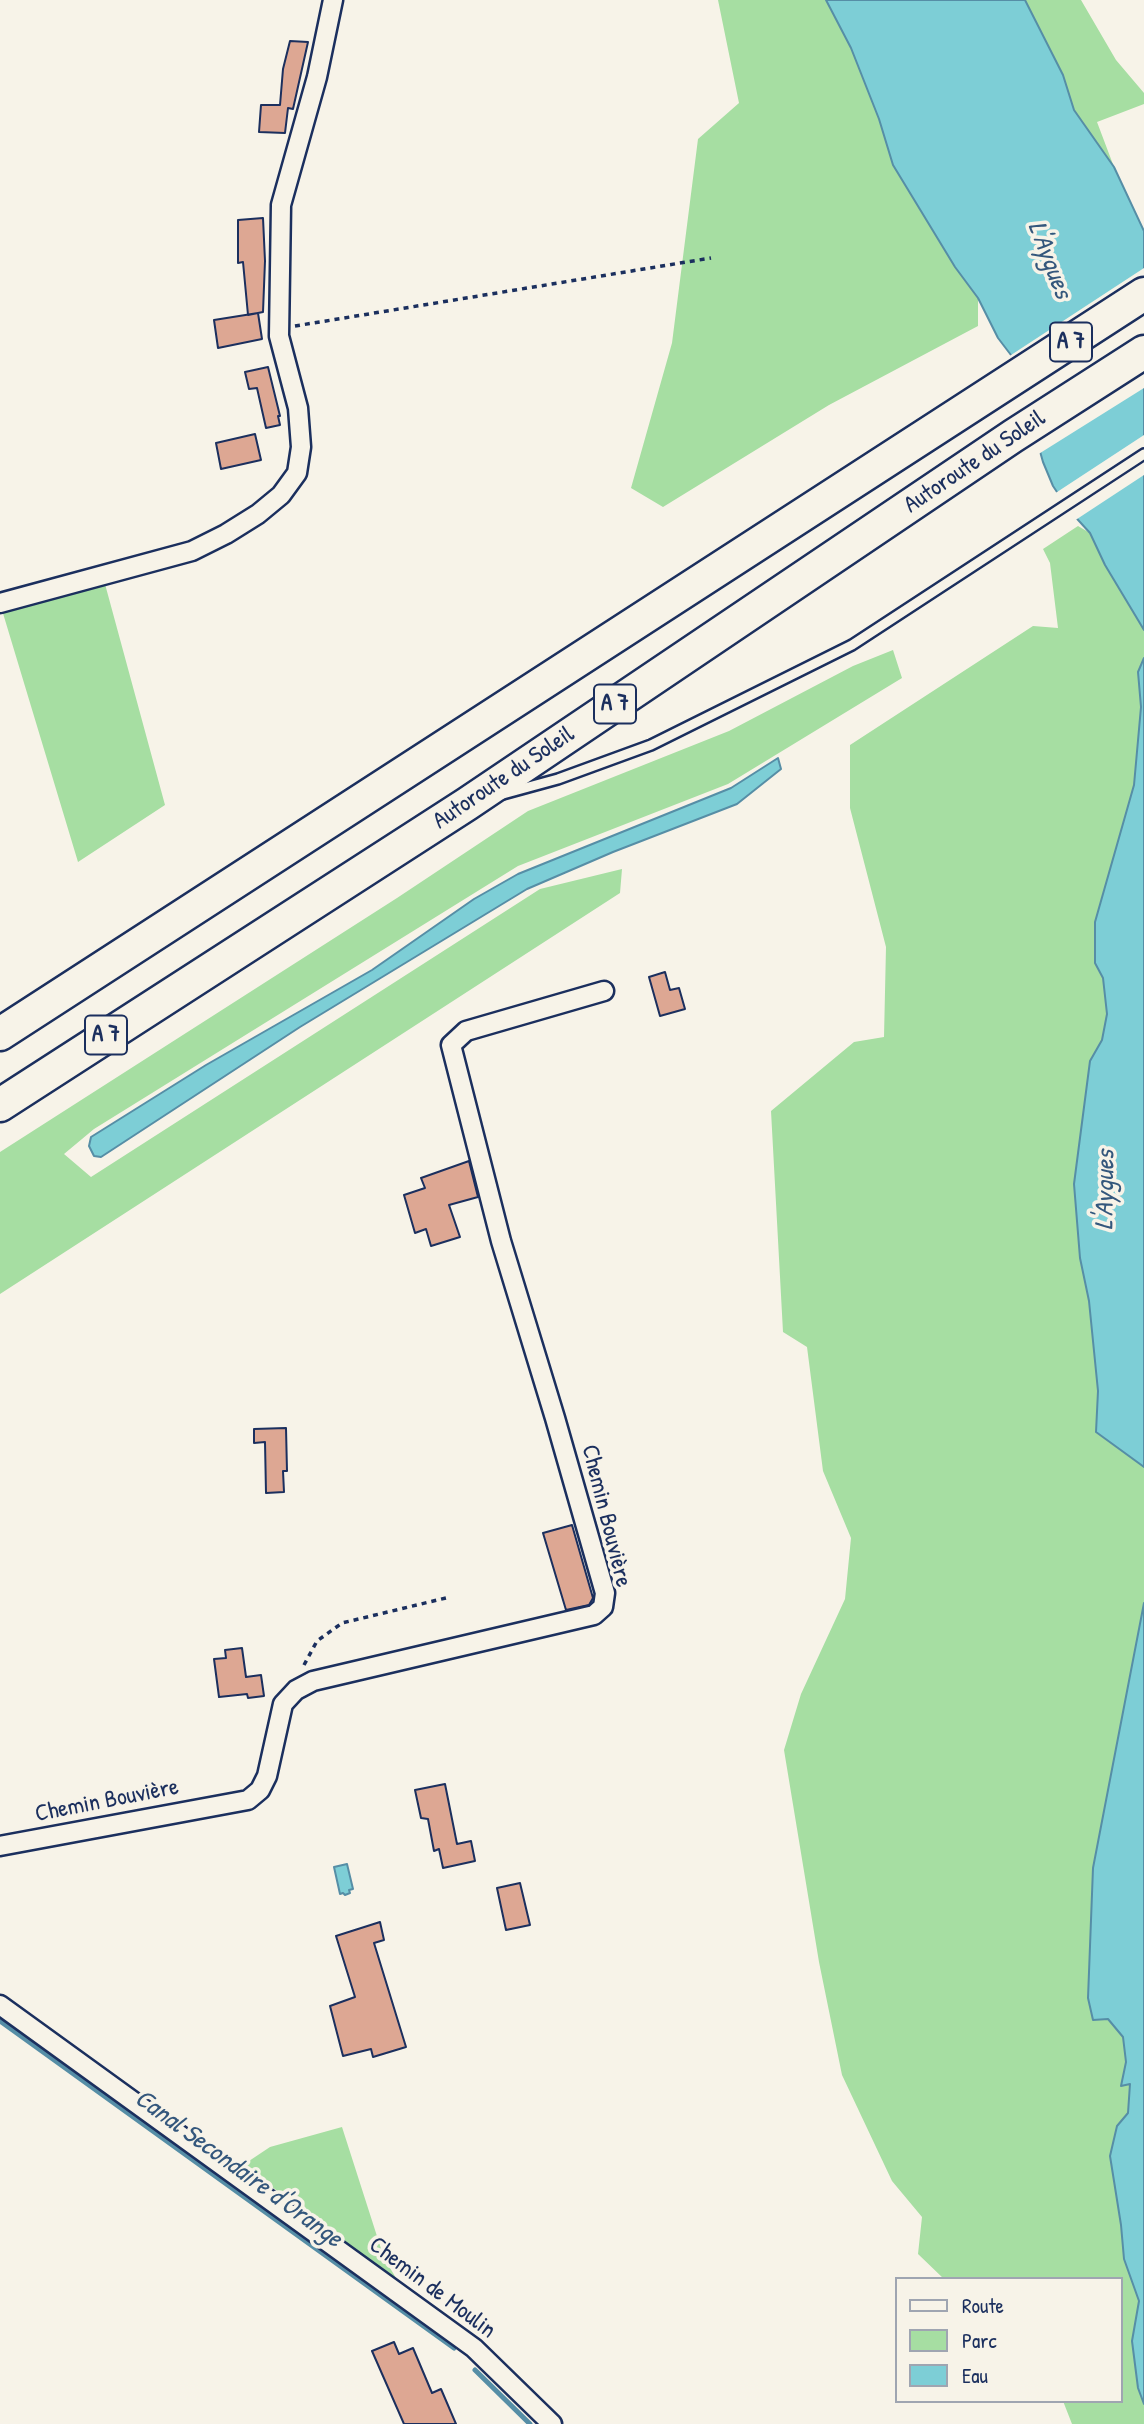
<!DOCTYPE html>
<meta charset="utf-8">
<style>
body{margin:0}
#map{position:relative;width:1144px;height:2424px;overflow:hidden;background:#f7f3e8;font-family:"Patrick Hand",sans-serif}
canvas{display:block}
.legend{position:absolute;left:895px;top:2277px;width:228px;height:126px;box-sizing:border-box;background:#f7f3e8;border:2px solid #9fa5b1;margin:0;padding:9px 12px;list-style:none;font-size:21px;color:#1b2f5e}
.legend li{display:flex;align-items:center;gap:14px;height:35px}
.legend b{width:35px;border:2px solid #9fa5b1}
</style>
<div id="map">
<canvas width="1144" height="2424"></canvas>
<ul class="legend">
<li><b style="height:9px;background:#f7f3e8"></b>Route</li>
<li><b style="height:19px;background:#a6dea2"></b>Parc</li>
<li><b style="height:19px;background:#7dced6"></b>Eau</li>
</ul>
</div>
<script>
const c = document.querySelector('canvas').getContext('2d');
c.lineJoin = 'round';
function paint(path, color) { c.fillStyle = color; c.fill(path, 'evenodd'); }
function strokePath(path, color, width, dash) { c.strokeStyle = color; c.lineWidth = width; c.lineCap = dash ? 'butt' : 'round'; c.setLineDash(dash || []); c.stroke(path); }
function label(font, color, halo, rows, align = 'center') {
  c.font = font + ' "Patrick Hand",sans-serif'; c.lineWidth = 7; c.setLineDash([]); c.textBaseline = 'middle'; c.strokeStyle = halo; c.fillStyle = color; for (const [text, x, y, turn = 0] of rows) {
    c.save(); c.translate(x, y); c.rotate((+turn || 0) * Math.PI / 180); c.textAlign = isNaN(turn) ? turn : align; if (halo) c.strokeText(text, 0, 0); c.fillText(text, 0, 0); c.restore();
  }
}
const green = new Path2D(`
 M718,0h108l25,48 28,71 14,46 62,102 23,31v28l-149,79 -166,102 -32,-19 41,-145 26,-204 41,-36z
 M1025,0h56l35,60 28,33v11l-47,18 17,45 -40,-57 -11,-35z
 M1078,526l12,7 15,32 39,65v28l-6,14 3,35 -7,78 -39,137v41l8,15 4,36 -5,26 -12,21 -16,123 6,74 9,43 9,90 -1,41 47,35v136l-51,265 -5,130 5,22 15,-1 15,18 3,25 -5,23 9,-2 -2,30 -11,13 7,133 15,42 -7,40 6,47 6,16v20h-72l-9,-23h58v-122h-177l-26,-25 4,-37 -30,-36 -50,-106 -23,-113 -35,-212 17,-56 44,-95 6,-61 -28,-67 -16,-124 -24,-15 -12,-221 83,-69 30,-5 2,-90 -36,-139v-63l183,-119 25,2 -8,-65 -7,-14z
 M105,584l60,221 -87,57 -76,-252z
 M893,650l9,28 -174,106 -210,82 -424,263 -30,25 27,23 449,-288 82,-20 -2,24 -620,401v-142l397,-254 131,-87 201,-80 124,-65z
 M342,2127l42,131 15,25 -156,-118 27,-18z`);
const water = new Path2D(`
 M826,0h199l38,75 11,35 40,57 30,64v399l-39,-65 -15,-32 -21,-23 -16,-24 -10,-24 -29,-103 -16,-21 -20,-40 -23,-31 -62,-102 -14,-46 -28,-71z
 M1144,658v809l-48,-35 2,-41 -9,-90 -9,-43 -6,-74 16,-123 12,-21 5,-26 -4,-36 -8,-15v-41l39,-137 7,-78 -3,-35z
 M778,758l3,11 -44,35 -124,48 -86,37 -227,138 -199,130 -7,-1 -5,-10 2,-9 115,-72 166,-95 102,-71 44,-25 213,-86z
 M1144,1603v801l-6,-16 -6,-47 7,-40 -15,-42 -3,-34 -11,-69 7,-30 11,-13 2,-29 -9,2 5,-24 -3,-25 -15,-18 -15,1 -5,-22 5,-130z
 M347,1864l6,25 -4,1 1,3 -5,2 -2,-2 -3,1 -6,-27z`);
const pier = new Path2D(`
 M1144,268v120l-107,67 -16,-63 -13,-35z
 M1144,435v40l-70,46 -20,-27z`);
const stream = new Path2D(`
 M0,2021l454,327
 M475,2370l55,54`);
const building = new Path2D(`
 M290,41l18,1 -15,67 -5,-1 -3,25 -26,-1 2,-27h19l3,-36z
 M263,218l2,43 -2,51 -15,3 -5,-53 -5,1v-43z
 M258,313l4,26 -44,9 -4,-28z
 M268,367l12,49h-2l2,9 -14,3 -9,-40 -8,1 -4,-17z
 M255,434l6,26 -40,9 -5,-26z
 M665,972l5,18 9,-2 6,21 -25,7 -11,-39z
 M469,1161l9,36 -29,8 11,32 -29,9 -5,-17 -11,4 -11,-38 21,-7 -4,-10z
 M286,1428l1,43h-4l1,21 -18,1 -1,-51 -11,1v-14z
 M572,1525l21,73 -4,7 -23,5 -23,-77z
 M242,1648l4,29 15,-2 3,21 -16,2 -1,-4 -28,3 -5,-38 12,-1 -1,-8z
 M445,1784l12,60 14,-3 4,20 -32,7 -4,-19 -5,2 -6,-32 -7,-1 -6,-28z
 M520,1883l10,42 -24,5 -9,-42z
 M380,1922l4,18 -10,3 32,104 -33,10 -2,-8 -28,7 -13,-50 25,-9 -19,-61z
 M394,2342l5,12 14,-6 19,45 9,-4 15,35h-52l-32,-73z`);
const path = new Path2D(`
 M295,326l416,-68
 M304,1665l13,-24 25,-18 108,-26`);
const service = new Path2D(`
 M503,794l55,-15 93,-34 201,-100 292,-191`);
const minor = new Path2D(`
 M0,603l192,-52 34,-17 32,-20 23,-19 16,-22 4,-26 -3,-39 -19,-72 2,-131 36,-128 16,-77
 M0,1846l248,-46 12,-10 7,-14 16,-72 13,-14 17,-9 281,-66 9,-8 2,-14 -50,-175 -54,-177 -50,-196 15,-14 138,-40
 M0,2005l474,343 78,76`);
const motorway = new Path2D(`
 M0,1034l1144,-740
 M0,1105l467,-301 546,-368 131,-84`);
const shields = [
 [1071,342,42],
 [615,704,42],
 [106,1035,42]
];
const shieldNames = [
 ["A 7",1071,342],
 ["A 7",615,704],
 ["A 7",106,1035]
];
const streetNames = [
 ["Autoroute du Soleil",975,462,-34],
 ["Autoroute du Soleil",504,778,-34],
 ["Chemin Bouvière",606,1516,76],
 ["Chemin Bouvière",107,1801,-11],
 ["Chemin de Moulin",432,2288,37]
];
const waterNames = [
 ["L'Aygues",1049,260,69],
 ["L'Aygues",1106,1190,-89],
 ["Canal Secondaire d'Orange",238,2169,36]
];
paint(green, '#a6dea2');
paint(water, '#7dced6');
strokePath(water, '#568ea6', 2);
paint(pier, '#f7f3e8');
strokePath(stream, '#568ea6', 5);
paint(building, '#dda793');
strokePath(building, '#1b2f5e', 2);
strokePath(service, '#1b2f5e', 14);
strokePath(minor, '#1b2f5e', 23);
strokePath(motorway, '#1b2f5e', 37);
strokePath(path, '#1b2f5e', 3.5, [5, 5]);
strokePath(service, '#f7f3e8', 9);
strokePath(minor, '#f7f3e8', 18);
strokePath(motorway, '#f7f3e8', 32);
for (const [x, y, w] of shields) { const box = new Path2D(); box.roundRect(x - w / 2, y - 19.5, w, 39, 5); c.fillStyle = '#f7f3e8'; c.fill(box); strokePath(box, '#1b2f5e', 2); }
label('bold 23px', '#1b2f5e', null, shieldNames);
label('24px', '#1b2f5e', '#f7f3e8', streetNames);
label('italic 26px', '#34577c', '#f7f3e8', waterNames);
</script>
